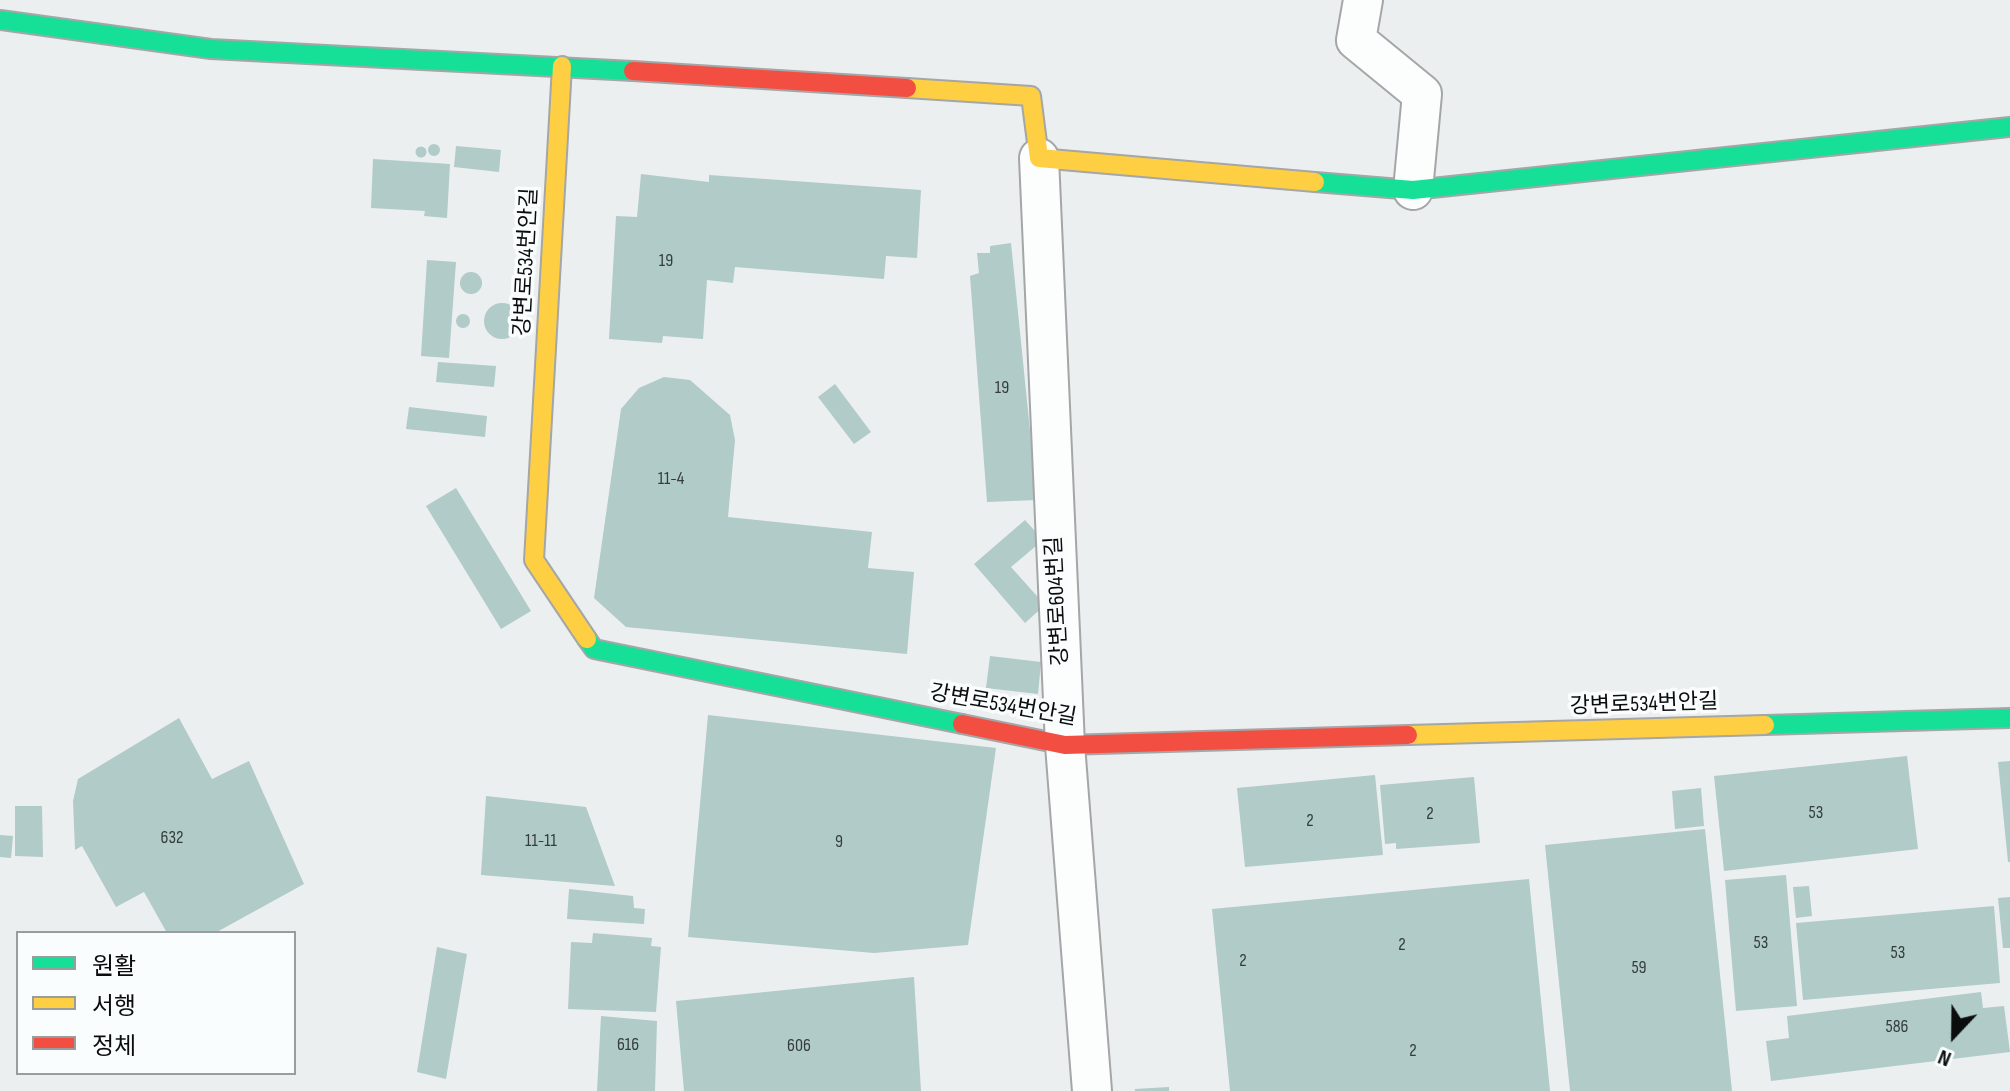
<!DOCTYPE html>
<meta charset="utf-8">
<style>
body{margin:0}
#map{position:relative;width:2010px;height:1091px;overflow:hidden;background:#eceff0;font-family:"Sofia Sans Condensed","Noto Sans KR",sans-serif}
canvas{display:block}
.legend{position:absolute;left:16px;top:931px;width:280px;height:144px;box-sizing:border-box;background:#f9fdfe;border:2px solid #9a9d9e;margin:0;padding:10px 14px;list-style:none;font-size:24px;color:#0b0d0d}
.legend li{display:flex;align-items:center;gap:16px;height:40px}
.legend b{width:40px;border:2px solid #9a9d9e}
.north{position:absolute;left:1914px;top:995px;width:80px;height:80px;-webkit-text-stroke:6px #f9fdfe;paint-order:stroke;rotate:202deg;font-size:22px;font-weight:700;line-height:32px;text-align:center;color:#0b0d0d}
.north::after{content:'';display:block;margin:auto;width:28px;height:36px;background:#0b0d0d;clip-path:polygon(50% 0,100% 100%,50% 72%,0 100%)}
</style>
<div id="map">
<canvas width="2010" height="1091"></canvas>
<ul class="legend">
<li><b style="height:10px;background:#16e098"></b>원활</li>
<li><b style="height:10px;background:#ffcf43"></b>서행</li>
<li><b style="height:10px;background:#f24e42"></b>정체</li>
</ul>
<div class="north">N</div>
</div>
<script>
const c = document.querySelector('canvas').getContext('2d');
c.lineJoin = 'round';
function paint(path, color) { c.fillStyle = color; c.fill(path, 'evenodd'); }
function strokePath(path, color, width, dash) { c.strokeStyle = color; c.lineWidth = width; c.lineCap = dash ? 'butt' : 'round'; c.setLineDash(dash || []); c.stroke(path); }
function label(font, color, halo, rows, align = 'center') {
  c.font = font + ' "Sofia Sans Condensed","Noto Sans KR",sans-serif'; c.lineWidth = 7; c.setLineDash([]); c.textBaseline = 'middle'; c.strokeStyle = halo; c.fillStyle = color; for (const [text, x, y, turn = 0] of rows) {
    c.save(); c.translate(x, y); c.rotate((+turn || 0) * Math.PI / 180); c.textAlign = isNaN(turn) ? turn : align; if (halo) c.strokeText(text, 0, 0); c.fillText(text, 0, 0); c.restore();
  }
}
const building = new Path2D(`
 M428 150a6 6 0 1 1 12 0a6 6 0 1 1-12 0Z
 M456,146l45,4 -2,22 -45,-5z
 M415.5 152a5.5 5.5 0 1 1 11 0a5.5 5.5 0 1 1-11 0Z
 M373,159l77,5 -3,54 -23,-2 1,-5 -54,-3z
 M641,174l68,8v-7l212,15 -4,68 -31,-2 -2,23 -149,-12 -2,16 -26,-3 -4,59 -40,-3 -1,7 -53,-4 7,-123 21,1z
 M1011,243l26,257 -50,2 -17,-226 9,-3 -2,-20h13v-7z
 M427,260l29,2 -7,96 -28,-2z
 M460 283a11 11 0 1 1 22 0a11 11 0 1 1-22 0Z
 M484 321a18 18 0 1 1 36 0a18 18 0 1 1-36 0Z
 M456 321a7 7 0 1 1 14 0a7 7 0 1 1-14 0Z
 M438,362l58,4 -2,21 -58,-5z
 M664,377l26,3 40,35 5,25 -7,77 144,15 -4,36 46,4 -7,82 -281,-27 -32,-29 27,-189 18,-21z
 M835,384l36,48 -17,12 -36,-47z
 M409,407l78,9 -2,21 -79,-8z
 M456,488l75,123 -30,18 -75,-123z
 M1025,520l18,20 -32,27 34,38 -20,18 -51,-59z
 M990,656l51,6 -3,32 -52,-6z
 M708,715l288,33 -28,197 -94,8 -186,-16z
 M179,718l33,61 37,-18 55,123 -89,49h-48l-23,-41 -28,15 -34,-61 -7,4 -2,-49 5,-22z
 M1907,756l11,93 -194,22 -10,-95z
 M2010,761v101h-2l-10,-100z
 M1375,775l8,80 -138,12 -8,-79z
 M1474,777l6,66 -84,6v-6l-11,1 -5,-59z
 M1701,788l3,38 -29,3 -3,-38z
 M486,796l100,11 29,79 -134,-11z
 M15,806h27l1,51 -28,-1z
 M1705,829l27,262h-162l-25,-246z
 M0,835l13,1 -2,22 -11,-1z
 M1786,875l11,131 -61,5 -11,-131z
 M1529,879l21,212h-320l-18,-182z
 M1809,886l3,30 -16,2 -3,-31z
 M569,889l64,7 1,12 11,1 -1,15 -77,-5z
 M2010,897v51h-7l-5,-50z
 M1994,906l6,77 -197,17 -7,-77z
 M593,933l59,5 -1,8 10,1 -5,65 -88,-3 3,-67 21,1z
 M437,947l30,7 -21,125 -29,-7z
 M914,977l7,114h-237l-8,-90z
 M1981,992l2,16 21,-2 6,46 -239,29 -5,-40 23,-3 -2,-22z
 M601,1016l56,5 -2,70h-58z
 M1169,1087v4h-34v-2z`);
const street = new Path2D(`
 M1363,0l-7,40 66,54 -9,96
 M1039,158l26,587 27,346`);
const fast = new Path2D(`
 M0,20l211,29 422,22
 M1315,182l98,8 597,-63
 M587,639l7,10 368,75
 M1765,725l245,-7`);
const slow = new Path2D(`
 M562,66l-28,494 53,79
 M907,88l124,8 8,62 276,24
 M1408,735l357,-10`);
const jam = new Path2D(`
 M633,71l274,17
 M962,724l103,21 343,-10`);
const numberNames = [
 ["19",666,261],
 ["19",1002,388],
 ["11-4",671,479],
 ["53",1816,813],
 ["2",1430,814],
 ["2",1310,821],
 ["632",172,838],
 ["11-11",541,841],
 ["9",839,842],
 ["53",1761,943],
 ["2",1402,945],
 ["53",1898,953],
 ["2",1243,961],
 ["59",1639,968],
 ["586",1897,1027],
 ["616",628,1045],
 ["606",799,1046],
 ["2",1413,1051]
];
const streetNames = [
 ["강변로534번안길",527,262,-87],
 ["강변로604번길",1058,601,-93],
 ["강변로534번안길",1644,705,-2],
 ["강변로534번안길",1003,706,10]
];
paint(building, '#b0cbc8');
strokePath(street, '#a4a6a7', 42);
strokePath(fast, '#a4a6a7', 22);
strokePath(slow, '#a4a6a7', 22);
strokePath(jam, '#a4a6a7', 22);
strokePath(street, '#fcfdfd', 38);
strokePath(fast, '#16e098', 18);
strokePath(slow, '#ffcf43', 18);
strokePath(jam, '#f24e42', 18);
label('18px', '#343c3c', null, numberNames);
label('22px', '#0b0d0d', '#f9fdfe', streetNames);
</script>
